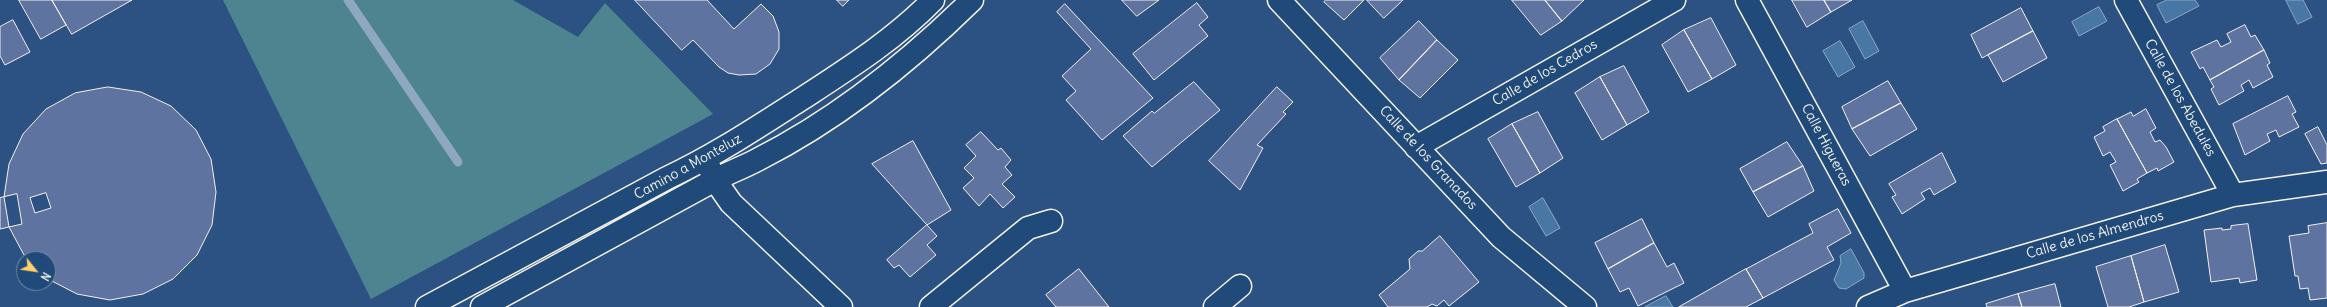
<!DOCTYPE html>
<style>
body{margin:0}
#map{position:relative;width:2327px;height:307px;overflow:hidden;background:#2b5282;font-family:Delius,sans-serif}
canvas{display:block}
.north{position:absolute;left:16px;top:251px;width:40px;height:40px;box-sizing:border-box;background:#1f4a7a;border:1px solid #748da6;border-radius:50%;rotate:120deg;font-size:11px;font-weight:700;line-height:16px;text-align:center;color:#f4f1e8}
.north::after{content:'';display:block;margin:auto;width:14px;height:18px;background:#ffd166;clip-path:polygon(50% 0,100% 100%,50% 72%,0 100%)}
</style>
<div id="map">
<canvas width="2327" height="307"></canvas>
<div class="north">N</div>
</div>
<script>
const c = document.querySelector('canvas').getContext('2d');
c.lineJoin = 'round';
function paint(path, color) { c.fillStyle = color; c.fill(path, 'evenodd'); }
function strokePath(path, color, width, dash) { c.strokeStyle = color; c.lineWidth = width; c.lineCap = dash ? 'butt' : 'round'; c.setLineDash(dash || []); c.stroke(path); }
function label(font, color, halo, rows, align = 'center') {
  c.font = font + ' Delius,sans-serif'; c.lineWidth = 4; c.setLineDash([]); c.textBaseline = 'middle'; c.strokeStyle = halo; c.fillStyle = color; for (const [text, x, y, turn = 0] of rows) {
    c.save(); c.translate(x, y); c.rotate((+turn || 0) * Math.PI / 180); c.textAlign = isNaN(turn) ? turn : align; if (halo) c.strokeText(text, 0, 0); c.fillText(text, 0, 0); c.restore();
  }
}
const green = new Path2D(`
 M223,0h290l65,37 27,-34 108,111 -342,185z`);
const water = new Path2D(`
 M2167,0h28l4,6 -33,17 -9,-18z
 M2286,0h17l9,17 -14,7z
 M2099,7l8,14 -28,15 -7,-14z
 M1863,21l16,30 -14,8 -16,-30z
 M1840,41l15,26 -17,10 -15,-26z
 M1543,198l17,30 -14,8 -17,-29z
 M1851,249l13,24v5l-18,11 -7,-1 -5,-8 7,-17 -1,-7z
 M1666,296l7,11h-28z`);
const stream = new Path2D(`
 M348,0l110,162`);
const building = new Path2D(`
 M19,0h33l14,25 -25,14z
 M52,0h80l-60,34z
 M635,0h72l27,29 27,-25 12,12 6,16v17l-9,15 -14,10 -17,1 -11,-2 -9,-6 -26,-27 -11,10z
 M837,0h12l-6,6z
 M1122,0h37l-22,16z
 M1326,0h38l-20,20 -20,-18z
 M1367,0h36l-19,18z
 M1512,0h33l17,21 -21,14z
 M1545,0h39l-22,21z
 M1792,0h32l7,12 -24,15z
 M1824,0h28l-21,12z
 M1197,3l11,14 -9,8 9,11 -54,44 -21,-26z
 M1065,4l88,94 -51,42 -36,-40 10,-9 -14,-15 29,-27 -34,-37z
 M2021,8l12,23 -51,27 -11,-23z
 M1711,18l25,47 -24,14 -28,-49z
 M13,20l17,32 -25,13 -5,-9v-29z
 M1419,21l18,19 -38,40 -19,-22z
 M2245,25l6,12 4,-2 9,15 -54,30 -7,-13 -3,2 -9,-17 26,-12 4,7 10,-5 -4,-8z
 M1684,30l28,49 -24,13 -26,-47z
 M2033,31l14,27 -44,24 -15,-27z
 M1437,40l21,20 -38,38 -21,-18z
 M2264,50l6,13 -3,2 6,12 -20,11 -4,-8 -8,5 3,6 -25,14 -8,-16 3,-2 -4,-7z
 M1624,66l25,46 -22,13 -27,-48z
 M1600,77l27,48 -25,15 -27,-47z
 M1888,81l13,22 -49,26 -10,-22z
 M1194,82l26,28 -68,57 -29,-31 29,-25 2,2z
 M108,87l33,5 30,14 25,24 15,29 5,33 -4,33 -15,30 -24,24 -30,15 -33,6 -33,-6 -29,-15v-20h-20l-4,-4 -15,-28 -5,-30 5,-33 14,-30 23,-25 29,-16z
 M1277,87l16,15 -10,10 3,2 -29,31 6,3 -23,42 -31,-29z
 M2288,96l8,16 -4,2 7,13 -20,10 -3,-7 -9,4 3,7 -25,14 -12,-31z
 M1901,103l16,26 -47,27 -18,-27z
 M2146,109l10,19 -6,4 5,10 5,-2 6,7 8,15 -16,9 -1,-3 -10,5 -30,-54 14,-7 2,4z
 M1538,112l25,46 -23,15 -28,-49z
 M2117,119l30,54 -10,6 2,3 -16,9 -13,-26 6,-3 -6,-10 -7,4 -9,-19 11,-6 -2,-4z
 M1512,124l28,49 -24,14 -28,-48z
 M2318,127l9,18v18l-6,1 -16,-30z
 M981,132l17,18 3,-2 10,12 -6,7 7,8 -10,9 13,13 -12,11 -13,-14 -11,12 -16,-18 11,-10 -10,-10 12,-12 -10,-11z
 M913,141l38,69 -24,15 -55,-61z
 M1787,142l16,24 -50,26 -13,-23z
 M1942,153l14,29 -22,13 -4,-7 -9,5 4,6 -23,15 -10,-17 4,-2 -7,-11z
 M1803,166l11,25 -46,26 -15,-25z
 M46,193l5,15 -16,5 -5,-15z
 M17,194l5,30 -22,5v-31z
 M1838,209l13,24 -24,14 7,13 -71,38 -17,-29 67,-36 -4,-9z
 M1642,219l12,24 -46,26 -13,-26z
 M2327,223v75l-17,2 -2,-12 -8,1 -2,-13h-3l-6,-40 20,-3 -1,-7z
 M2248,224l9,56 -17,3 -1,-5 -28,4 -7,-52 18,-2v2l9,-1v-3z
 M927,225l10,11 -10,9 9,10 -26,22 -11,-12 -5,3 -7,-8z
 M1440,236l39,46 -30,24 -5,-6 -7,6 -5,-2 -5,3h-39l-9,-12 31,-26 -1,-10 9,-8h4z
 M1654,243l13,24 7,-4 10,20 -46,23 -9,-18 -9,4 -12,-23z
 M2165,245l14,47 -35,10 -13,-46z
 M2131,256l13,46 -15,5h-21l-12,-40z
 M1079,269l30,38h-53l-10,-12z
 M1746,269l17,29 -17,9h-67z
 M2055,284l6,23h-39l-4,-13z
 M2018,294l4,13h-35l-1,-3z`);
const street = new Path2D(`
 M1279,0l222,237 84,70
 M1747,0l158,291
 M2126,0l107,195
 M1416,147l258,-147
 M706,160l9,20 16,23 110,104
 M931,307l97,-79 23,-7
 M1215,307l25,-21
 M1868,307l37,-16 328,-96 94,-13`);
const secondary = new Path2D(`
 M427,307l240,-129c47,-22 89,-50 133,-78 46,-30 94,-60 133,-100
 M482,307c77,-42 154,-84 231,-126 14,-8 29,-13 44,-21 79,-40 152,-98 215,-160`);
const streetNames = [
 ["Calle de los Cedros",1545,73,-30],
 ["Calle de los Abedules",2180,98,61],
 ["Calle Higueras",1826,145,62],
 ["Calle de los Granados",1428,158,47],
 ["Camino a Monteluz",688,167,-29],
 ["Calle de los Almendros",2095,235,-16]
];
paint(green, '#4e8390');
paint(water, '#4977a5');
strokePath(water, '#8da8c0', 1);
strokePath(stream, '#8da8c0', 9);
paint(building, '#5f73a1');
strokePath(building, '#f4f1e8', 1);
strokePath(street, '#f4f1e8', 25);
strokePath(secondary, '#f4f1e8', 25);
strokePath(street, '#1f4a7a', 22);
strokePath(secondary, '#1f4a7a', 22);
label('14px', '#f4f1e8', '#1f4a7a', streetNames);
</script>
